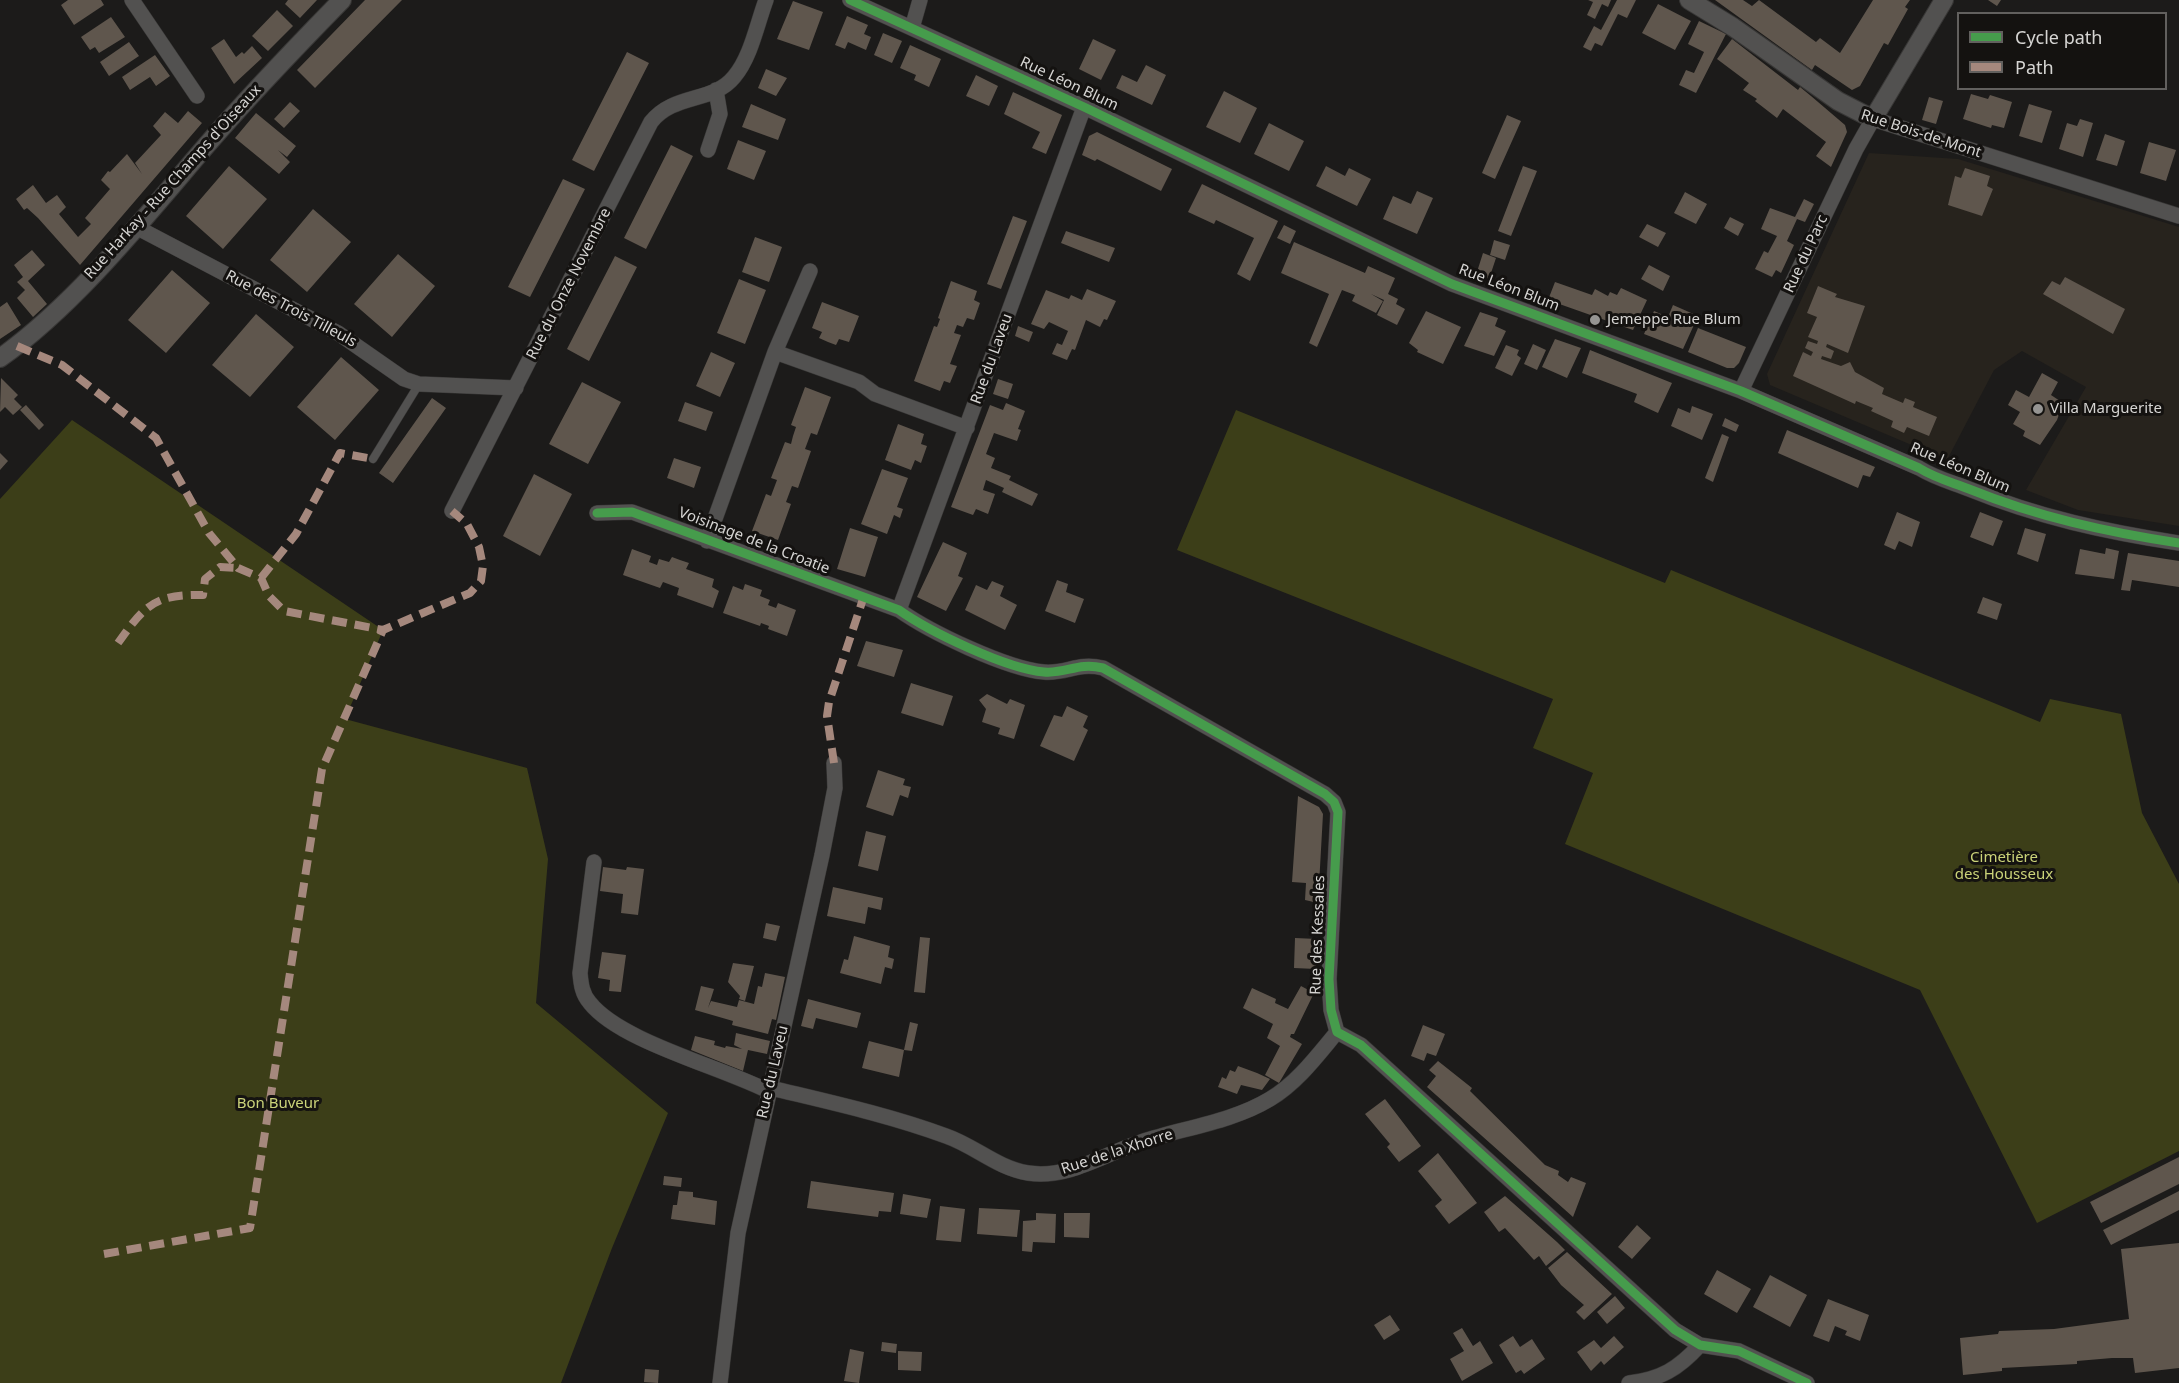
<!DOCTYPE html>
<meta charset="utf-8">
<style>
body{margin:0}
#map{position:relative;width:2179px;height:1383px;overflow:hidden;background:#1c1b1a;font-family:"Noto Sans",sans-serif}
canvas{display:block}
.legend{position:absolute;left:1957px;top:12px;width:210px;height:78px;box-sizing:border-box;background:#141210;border:2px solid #62605e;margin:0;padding:8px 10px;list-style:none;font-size:18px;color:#d6d5d3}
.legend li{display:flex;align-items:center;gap:12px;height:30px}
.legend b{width:30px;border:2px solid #62605e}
</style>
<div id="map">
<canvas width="2179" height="1383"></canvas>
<ul class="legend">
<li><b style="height:8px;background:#469c4c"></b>Cycle path</li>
<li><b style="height:8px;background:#a5887d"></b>Path</li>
</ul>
</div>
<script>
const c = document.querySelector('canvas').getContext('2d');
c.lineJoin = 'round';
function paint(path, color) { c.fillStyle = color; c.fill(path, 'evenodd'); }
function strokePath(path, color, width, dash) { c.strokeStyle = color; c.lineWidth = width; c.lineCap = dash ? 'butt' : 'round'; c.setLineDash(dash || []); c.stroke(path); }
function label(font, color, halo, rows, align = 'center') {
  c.font = font + ' "Noto Sans",sans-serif'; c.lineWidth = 6; c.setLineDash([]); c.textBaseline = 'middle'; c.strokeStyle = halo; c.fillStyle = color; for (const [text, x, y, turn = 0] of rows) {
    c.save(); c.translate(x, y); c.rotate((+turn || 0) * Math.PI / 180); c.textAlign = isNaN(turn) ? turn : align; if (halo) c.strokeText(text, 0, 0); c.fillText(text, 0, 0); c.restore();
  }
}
const built = new Path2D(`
 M1869,153l89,6 221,68v299l-101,-16 -52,-20 60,-103 -64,-36 -28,19 -47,90 -177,-75 -3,-11z`);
const green = new Path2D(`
 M1236,410l429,173 6,-13 369,152 10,-23 71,15 21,99 37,71v267l-142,72 -117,-233 -355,-146 28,-71 -60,-25 20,-49 -376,-149z
 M72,420l311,210 -38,89 182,49 21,91 -12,144 132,110 -56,135 -51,135h-561v-884z`);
const building = new Path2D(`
 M68,0h33l3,5 -30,20 -13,-20z
 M288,0h29l-17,18 -15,-14z
 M365,0h37l-87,88 -18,-18z
 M1588,0h23l-3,7 -6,-3 -7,15 -8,-4 6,-13z
 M1617,0h19l-9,18 -9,-4 -16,32 -7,-3 -4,8 -8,-4 11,-21 7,4z
 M1715,0h28l9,6 7,-6 57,42 4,-4 20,15 33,-53h37l-5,7 3,2 -20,36 -4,-2 -24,43 -8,4 -37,-25 -3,5z
 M1988,0h13l-4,6z
 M793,1l30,11 -14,38 -32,-11z
 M1658,4l33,17 -16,29 -33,-17z
 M277,10l16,16 -25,25 -16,-15z
 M847,16l21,9 -4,9 7,3 -5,13 -18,-8 -3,7 -10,-4z
 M111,17l14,20 -26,16 -4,-6 -5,3 -9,-13z
 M1699,21l27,13 -30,59 -17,-8 7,-15 8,3 10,-21 -16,-8z
 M883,33l19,8 -10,22 -18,-8z
 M224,39l12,18 6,-5 2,2 8,-8 10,12 -28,26 -23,-36z
 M1093,39l23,11 -15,30 -22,-11z
 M1732,39l66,51 2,-3 11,9 34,29 2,7 -16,35 -15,-11 10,-14 -43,-33 -6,9 -22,-17 2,-2 -14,-9 6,-7 -32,-24z
 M129,42l10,14 -30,20 -9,-14z
 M910,45l31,14 -12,28 -15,-7 2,-5 -16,-7z
 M627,52l22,11 -55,108 -22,-11z
 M155,55l15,21 -14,10 -6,-9 -20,13 -8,-13z
 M1146,65l20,10 -14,30 -36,-17 6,-13 15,7z
 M766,69l21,9 -11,18 -18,-8z
 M976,75l22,11 -9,20 -23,-10z
 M1224,91l33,17 -17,35 -34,-16z
 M1013,92l49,23 -16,39 -14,-6 8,-16 -36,-18z
 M1971,94l17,5 2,-4 22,7 -8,26 -12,-3 -1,3 -28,-9z
 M1929,97l14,4 -7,23 -14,-4z
 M290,102l10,9 -16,17 -10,-9z
 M751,104l35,15 -8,21 -36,-13z
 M2029,104l23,7 -10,32 -23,-7z
 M188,111l14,12 -122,142 -42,-47 -11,-10 -3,2 -8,-11 17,-14 13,18 11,-8 9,12 -7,7 19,23 13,-13 -6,-6 25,-29 -9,-9 7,-9 2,1 17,-18 15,20 -7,-11 26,-28 -8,-9 12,-14 13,11z
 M256,113l40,33 -9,11 -9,-7 12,12 -11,12 -44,-36z
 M1507,115l14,6 -26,58 -13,-6z
 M2080,119l13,4 -10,34 -24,-8 8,-26 10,3z
 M1269,123l35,18 -15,30 -35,-17z
 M1097,132l75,37 -11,22 -64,-32 -2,2 -13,-6 7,-19z
 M2105,134l20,7 -8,25 -21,-6z
 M738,140l28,11 -12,29 -27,-11z
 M2149,142l27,8 -10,31 -26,-8z
 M671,145l22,11 -47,93 -22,-11z
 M229,166l38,33 -44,50 -37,-33z
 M1326,166l19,10 4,-8 22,11 -14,27 -41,-20z
 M1523,166l14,5 -26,65 -13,-5z
 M1965,168l25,8 -3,10 6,3 -11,27 -34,-11 7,-29 6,2z
 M563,179l22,10 -55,108 -22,-10z
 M1202,184l76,37 -28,60 -13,-7 17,-36 -38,-18 -2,4 -26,-12z
 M1417,191l16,7 -16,36 -34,-15 10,-23 18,8z
 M1685,192l22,12 -11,20 -22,-11z
 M1804,199l10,5 -9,18 -8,-3 -10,22 7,4 -13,28 -5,-3 -4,7 -17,-8 9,-18 4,2 9,-17 -16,-7 9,-21 25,9z
 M313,209l38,33 -44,50 -37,-32z
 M1013,216l14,5 -26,68 -14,-5z
 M1730,217l14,7 -6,12 -14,-8z
 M1647,224l19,9 -8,14 -19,-10z
 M1284,225l12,6 -6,13 -13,-6z
 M1066,231l49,17 -6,14 -48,-19z
 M755,237l27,10 -13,35 -27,-10z
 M1494,240l16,5 -5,15 -15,-5z
 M1294,242l71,31 3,-7 27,12 -7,16 10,5 -2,5 9,5 -8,16 -20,-10 7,-15 -13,-6 12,7 -7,12 -24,-12 3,-6 -13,-5 -25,57 -8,-4 20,-49 -48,-21z
 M32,250l13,15 -17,16 19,23 -14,13 -16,-19 8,-8 -8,-8 6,-5 -9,-12z
 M1483,253l13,5 -7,21 -13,-4z
 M398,254l37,32 -43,51 -38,-33z
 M615,256l22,11 -48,94 -22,-12z
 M1649,265l21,11 -7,15 -22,-12z
 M172,270l38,33 -44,50 -38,-33z
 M2065,277l60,32 -12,25 -70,-40 9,-13 8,4z
 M739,279l27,11 -21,54 -28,-11z
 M951,281l26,10 -3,9 6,3 -6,17 -7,-2 -4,9 -6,-2 -3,8 7,2 -11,29 7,2 -7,17 -6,-2 -4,10 -26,-10 20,-55 3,1 3,-8 -2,-1z
 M1555,282l37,13 3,-6 13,7 2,-4 7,3 4,-7 26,12 -14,30 -85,-30z
 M1818,286l19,8 -2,3 30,9 -17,47 -21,-9 -1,3 8,4 -3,8 -9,-3 -1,3 20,7 9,-4 5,10 29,16 -2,6 21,9 2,-5 10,4 -2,5 24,10 -8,19 -22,-9 -3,6 -13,-6 2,-6 -22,-10 2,-3 -17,-7 -1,3 -62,-28 10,-24 8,4 2,-4 -8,-4 3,-7 9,3 1,-3 -10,-4 9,-20 -10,-4z
 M1087,289l29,12 -9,19 -3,-1 -4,8 -14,-7 -11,30 -3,-1 -5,11 -15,-6 5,-11 5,2 6,-14 -19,-9 -5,7 -13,-5 15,-34 23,9 2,-4 11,5z
 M7,302l14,23 -21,14v-32z
 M822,302l37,14 -10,26 -10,-3 -3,6 -8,-3 -9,-4 3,-6 -10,-4z
 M1673,305l25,11 -15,33 -39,-15 10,-23 14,6z
 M1426,311l35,16 -18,37 -26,-12 1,-2 -9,-7z
 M1480,312l18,6 -3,8 11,5 -12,25 -30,-10z
 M256,314l38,33 -44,50 -38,-32z
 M1018,326l15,6 -4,10 -14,-6z
 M1698,328l48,19 -7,16 -5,5h-7l-39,-16z
 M1555,339l26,9 -14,30 -25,-11z
 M1533,344l13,6 -9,20 -13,-6z
 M1506,345l13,5 -2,5 4,3 -9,18 -17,-8z
 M1590,350l82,33 -14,30 -24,-11 3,-8 -55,-21z
 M711,352l24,11 -15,34 -24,-11z
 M341,357l38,33 -44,50 -38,-33z
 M2042,373l16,9 -7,13 12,8 -6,17 -17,25 -17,-9 2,-5 -12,-7 7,-12 -12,-7 8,-15 13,7z
 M1,378l17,17 -4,4 8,8 -9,8 -8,-8 -5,5z
 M998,379l15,5 -5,15 -15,-5z
 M582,382l39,20 -33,62 -39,-20z
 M805,387l26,10 -14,38 -6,-2 -6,16 6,2 -13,37 -6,-2 -6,16 5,2 -13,36 -26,-9 14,-37 5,2 6,-16 -6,-2 14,-36 6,2 2,-8 3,-9 -5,-2z
 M432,398l14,10 -53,75 -14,-10z
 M685,402l28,10 -7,19 -28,-10z
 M1006,403l19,8 -7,18 3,1 -4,11 -23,-8 -8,21 9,4 -4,10 20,8 -2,4 29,14 -6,12 -30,-14 2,-4 -18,-8 -3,10 12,4 -7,20 -12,-5 -3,6 -22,-8 39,-102 13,5z
 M26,405l18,20 -5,5 -19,-20z
 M1692,406l21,8 -11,26 -31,-14 7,-18 12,5z
 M1725,418l14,7 -3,7 -14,-6z
 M898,424l26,10 -3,10 6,2 -6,17 -6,-3 -4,10 -26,-10z
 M1787,430l88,37 -5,10 -7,-2 -5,13 -80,-35z
 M1722,434l7,3 -16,45 -8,-4z
 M0,453l8,8 -8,9z
 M674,458l27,9 -7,21 -27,-10z
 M882,469l26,9 -11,29 6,2 -3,9 -6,-3 -7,19 -26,-10z
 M534,474l38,20 -32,62 -37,-20z
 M1897,512l23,10 -8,25 -13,-6 -4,9 -11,-5z
 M1980,512l23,9 -10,25 -23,-9z
 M850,528l28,9 -13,40 -28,-8z
 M2025,528l21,6 -8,28 -21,-8z
 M943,542l24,11 -9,23 5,2 -17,33 -29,-14z
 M2106,548l13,3 -5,28 -39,-5 5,-25 25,5z
 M632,549l19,7 -2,6 8,3 2,-6 10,3 3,-5 8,3 9,3 -3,6 28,10 -2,8 7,4 -6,17 -36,-13 2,-7 -16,-6 -3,6 -37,-13z
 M2128,553l51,8v26l-47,-7 -2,11 -9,-1z
 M1057,580l11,4 -2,8 18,7 -9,24 -30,-12z
 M992,581l12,5 -4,10 17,9 -12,25 -40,-20 11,-25 11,5z
 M745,584l17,6 -2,6 10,4 -2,5 8,3 2,-5 18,7 -9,26 -19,-7 1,-3 -8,-3 -1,3 -37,-13 10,-27 10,4z
 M1983,597l19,7 -5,16 -20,-7z
 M866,641l37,9 -9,27 -37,-11z
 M911,683l42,13 -10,30 -42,-13z
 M987,694l20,10 3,-5 15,6 -11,34 -16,-5 2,-6 -18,-6 4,-13 -7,-9z
 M1067,706l21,10 -5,11 5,3 -14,31 -34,-15 14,-31 8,2z
 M878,770l27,9 -2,6 8,2 -3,11 -8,-3 -7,21 -27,-9z
 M1298,796l21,11 4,7 -5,89 -13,-3 1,-17 -14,-1z
 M866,831l20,5 -8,35 -20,-5z
 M603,867l23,3 1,-3 17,2 -6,46 -17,-2 2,-19 -23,-3z
 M833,887l50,11 -2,12 -13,-3 -3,17 -38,-8z
 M766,923l14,3 -4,15 -13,-3z
 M854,936l36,10 -2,11 6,2 -2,10 -7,-2 -4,17 -41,-11 4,-14 4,1z
 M920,937l10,1 -5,55 -11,-1z
 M1295,938l22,1 -1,30 -22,-1z
 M602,952l24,3 -5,37 -12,-1 1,-11 -12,-2z
 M733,963l21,3 -9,35 -6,-2 1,-3 -12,-14z
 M765,973l20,4 -9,43 -4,-1 -4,15 -36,-9 1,-4 -38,-11 6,-24 13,3 -6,19 3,-7 26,6 2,-7 15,4 4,-18 4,1z
 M1301,986l13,7 -20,41h-3l-1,3 12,7 -23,39 -14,-8 15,-29 -13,-8 6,-14 -30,-16 9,-20 24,11 -1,4 13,6z
 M808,999l53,14 -4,15 -41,-10 -3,11 -12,-3z
 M910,1022l8,2 -6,27 -8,-1 -5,27 -37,-9 7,-27 35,9z
 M1423,1025l22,9 -9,22 -9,-3 -3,8 -13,-5z
 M736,1033l34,8 -3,13 -19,-4 -5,21 -52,-21 4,-14 20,5 -1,4 11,3 1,-2 16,3 -8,-4z
 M1438,1061l34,27 -2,3 75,74 14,6 -1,4 10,7 3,-5 15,6 -13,34 -146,-130 9,-11 -7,-6z
 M1238,1066l19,7 13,6 -8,11 -21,-5 -4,9 -19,-7 4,-10 4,2 4,-9 5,2z
 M1385,1099l36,47 -22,16 -12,-15 3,-3 -25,-30z
 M1438,1153l39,50 -28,21 -14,-18 7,-6 -24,-29z
 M2179,1157v27l-78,39 -11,-21z
 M664,1176l18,2 -1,9 -18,-2z
 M811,1181l83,12 -3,19 -12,-1 -1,6 -71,-9z
 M679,1191l14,1v5l24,4 -2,24 -44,-6 2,-14h4z
 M2179,1191v19l-68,35 -8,-15z
 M903,1194l28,5 -4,19 -27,-4z
 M1505,1196l52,46 8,8 -19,16 -7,-10 -5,4 -29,-32 -6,4 -15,-20z
 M940,1206l25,3 -4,33 -25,-2z
 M979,1208l41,2 -3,27 -40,-3z
 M1036,1213l20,1 -1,29 -22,-1 -1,10 -10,-1 1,-30 13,-1z
 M1064,1213h26l-1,25 -25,-1z
 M1637,1225l14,13 -19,21 -14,-12z
 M2179,1243v125l-44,5 -2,-15h-21l-35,3v3l-75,4v3l-39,4 -3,-37 38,-4 1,-3 55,-2 75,-10 -8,-70z
 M1567,1252l45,42 -28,26 -8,-8 8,-7 -23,-20 -13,-17z
 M1717,1270l34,19 -14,24 -33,-19z
 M1770,1275l37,20 -17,32 -37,-20z
 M1615,1296l10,12 -18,16 -10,-12z
 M1828,1299l41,16 -9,26 -15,-6 2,-4 -12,-5 -6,16 -16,-6z
 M1390,1315l10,15 -16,10 -10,-15z
 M1462,1328l11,18 7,-5 13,22 -31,18 -12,-22 14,-8 -11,-18z
 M1513,1336l7,11 12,-8 13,20 -21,15 -3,-4 -5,3 -17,-28z
 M1614,1336l10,11 -20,18 -3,-4 -10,10 -14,-19 17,-12 7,8z
 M882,1342l15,2 -1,9 -15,-2z
 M850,1349l14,3 -5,31 -15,-2z
 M898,1351l24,1 -1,19 -23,-1z
 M645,1369l14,1 -1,13 -14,-1z`);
const service = new Path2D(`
 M373,459l46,-75`);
const minor = new Path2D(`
 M132,0l65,96
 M850,0l234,107 368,177 289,107 178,77c16,10 32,14 50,21 69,28 137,43 210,54
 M912,28l8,-28
 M708,150l12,-36 -4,-24
 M136,227l202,106 66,46 15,5 97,4
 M775,352l84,30 16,12 92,34
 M1741,391l115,-242 17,-30 306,97
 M452,511l199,-389c23,-29 62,-19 83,-45 17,-20 23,-53 32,-77
 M597,513l35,-1 267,98c31,22 108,59 145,62 23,2 33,-10 59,-4l222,126 9,8 4,10 -9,167 2,31 6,22 24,13 314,285 25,15 39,6 68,32
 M707,541l68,-189 35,-81
 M899,610l185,-503
 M594,862l-14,111c1,11 2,21 10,30 31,39 132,64 180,89
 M771,1088c58,14 118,27 175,48 29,10 51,32 82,37 41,6 76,-19 113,-31 42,-14 91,-20 129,-43 27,-16 47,-43 67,-67
 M720,1383l18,-150 84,-378 13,-67 -1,-25
 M1629,1383c32,-4 49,-14 71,-38`);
const tertiary = new Path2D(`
 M1689,0l44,27 105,74 35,18 71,-119
 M0,358c75,-53 145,-141 205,-211 44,-51 90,-99 137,-147`);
const quiet = new Path2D(`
 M17,346l45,19 94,73 53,95 29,35 23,10 8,18 15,15 99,19 87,-37 11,-12 2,-15 -4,-19 -12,-23 -15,-13
 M261,578l35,-44 44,-81 33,6
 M118,643c27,-38 37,-49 85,-48l2,-16 15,-12 18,1
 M834,763l-7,-47 2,-14 34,-103
 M104,1254l146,-26 72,-459 61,-139`);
const cycleway = new Path2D(`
 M850,0l234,107 368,177 289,107 178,77c16,10 32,14 50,21 69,28 137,43 210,54
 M597,513l35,-1 267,98c31,22 108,59 145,62 23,2 33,-10 59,-4l222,126 9,8 4,10 -9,167 2,31 6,22 24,13 314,285 25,15 39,6 68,32`);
const markers = [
 [1595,320,6,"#959492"],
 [2038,409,6,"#959492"]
];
const streetNames = [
 ["Rue Léon Blum",1069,84,25],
 ["Rue Bois-de-Mont",1921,134,18],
 ["Rue Harkay - Rue Champs d'Oiseaux",173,182,-48],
 ["Rue du Parc",1806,254,-65],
 ["Rue du Onze Novembre",569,284,-63],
 ["Rue Léon Blum",1509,288,21],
 ["Rue des Trois Tilleuls",291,309,28],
 ["Rue du Laveu",992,359,-70],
 ["Rue Léon Blum",1960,468,23],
 ["Voisinage de la Croatie",754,541,21],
 ["Rue des Kessales",1318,935,-88],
 ["Rue du Laveu",773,1072,-77],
 ["Rue de la Xhorre",1117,1152,-18]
];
const poiNames = [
 ["Jemeppe Rue Blum",1607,320],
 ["Villa Marguerite",2050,409]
];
const parkNames = [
 ["Cimetière",2004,858],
 ["des Housseux",2004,875],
 ["Bon Buveur",278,1104]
];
paint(built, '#27231d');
paint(green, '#3c3e18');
paint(building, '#5f564d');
strokePath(service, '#383736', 9);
strokePath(minor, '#383736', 16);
strokePath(tertiary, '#383736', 20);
strokePath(service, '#525150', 8);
strokePath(minor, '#525150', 15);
strokePath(tertiary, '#525150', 18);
strokePath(quiet, '#a5887d', 8, [15, 8]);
strokePath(cycleway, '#469c4c', 9);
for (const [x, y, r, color] of markers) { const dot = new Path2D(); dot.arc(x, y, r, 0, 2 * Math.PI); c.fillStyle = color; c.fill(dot); strokePath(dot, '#141210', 2); }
label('15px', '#d6d5d3', '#141210', streetNames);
label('15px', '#d6d5d3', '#141210', poiNames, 'left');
label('15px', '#cbd379', '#141210', parkNames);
</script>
